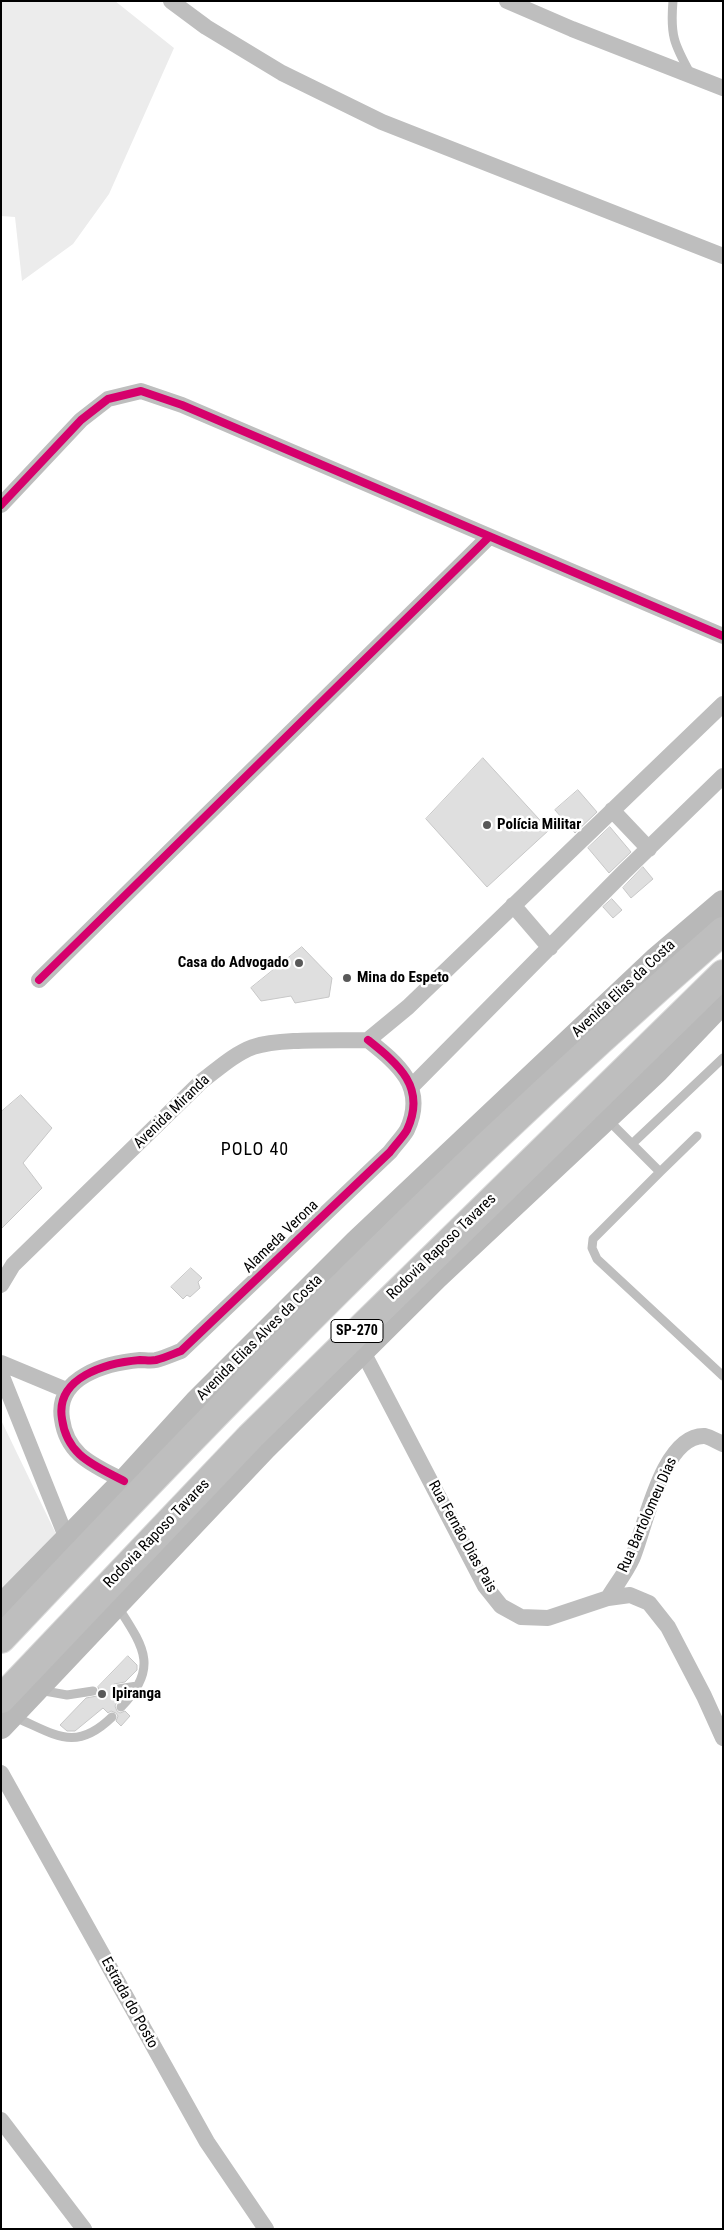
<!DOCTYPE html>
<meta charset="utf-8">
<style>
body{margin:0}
#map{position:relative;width:724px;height:2230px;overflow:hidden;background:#fff;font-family:"Roboto Condensed",sans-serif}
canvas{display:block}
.frame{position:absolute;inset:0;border:2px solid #000;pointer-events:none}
</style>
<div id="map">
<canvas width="724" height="2230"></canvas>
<div class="frame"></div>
</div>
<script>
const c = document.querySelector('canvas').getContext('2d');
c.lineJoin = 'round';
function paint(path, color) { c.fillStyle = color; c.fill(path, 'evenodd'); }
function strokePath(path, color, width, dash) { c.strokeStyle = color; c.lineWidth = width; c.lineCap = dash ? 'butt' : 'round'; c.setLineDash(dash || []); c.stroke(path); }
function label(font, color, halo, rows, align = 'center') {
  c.font = font + ' "Roboto Condensed",sans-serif'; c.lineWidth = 5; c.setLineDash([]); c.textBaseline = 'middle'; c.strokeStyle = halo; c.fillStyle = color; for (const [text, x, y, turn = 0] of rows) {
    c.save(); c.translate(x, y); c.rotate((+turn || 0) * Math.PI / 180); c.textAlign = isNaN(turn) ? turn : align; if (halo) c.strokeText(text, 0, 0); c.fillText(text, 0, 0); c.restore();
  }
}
const green = new Path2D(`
 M1,1h114l59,47 -65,146 -36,50 -51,37 -7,-64 -14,-1z
 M1,1420l55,114 -55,56z`);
const building = new Path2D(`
 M483,758l66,72 -62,57 -61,-68z
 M578,790l19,22 -22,21 -20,-23z
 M610,827l21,25 -22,21 -21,-25z
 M643,867l10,12 -22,19 -8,-10z
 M612,899l10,11 -9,8 -10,-11z
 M302,947l30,31 -3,19 -34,6 -4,-7 -30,5 -10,-13z
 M21,1095l31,33 -29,35 19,25 -41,41v-117z
 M191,1268l11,10 -4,4 2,6 -10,9 -3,-2 -4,4 -12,-12z
 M128,1656l9,9v5l-12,12 -11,2 -2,5 2,4 -3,3 6,6 -2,4 2,5 3,2 5,-2 5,5 -9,10 -5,-5 2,-5 -2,-3 -5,-2 -3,2 -5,-5 -28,23h-8l-7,-6 26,-27 11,-2 2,-5 -1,-4z`);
const service = new Path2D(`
 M673,1c-3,34 1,43 17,72
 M608,1120l52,52 37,-36
 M633,1143l90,-85
 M660,1172l-67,67 -1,9 5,11 126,117
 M118,1607c25,39 42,61 3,100
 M118,1689l19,-3
 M39,1690l28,5 26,-4
 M12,1716c42,17 62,38 100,1`);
const minor = new Path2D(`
 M171,1l35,26 76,46 100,49 341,134
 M507,1l65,28 151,59
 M1,505l80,-85 27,-21 33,-8 41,14 541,231
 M612,810l37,39
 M513,905l37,43
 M39,980l450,-443
 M368,1040l40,-33 315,-303
 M412,1086l212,-214 99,-96
 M1,1285l12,-20 189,-184c16,-12 32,-27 51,-34 28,-9 84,-6 115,-7
 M363,1352l122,234 16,20 20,11 27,1 60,-20 22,-3 19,8 19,24 36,69 19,42
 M1,1363l65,27
 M1,1374l66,165
 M124,1481c-30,-16 -57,-25 -62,-62 -7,-42 44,-56 78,-59 5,0 11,1 16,0 8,-2 17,-6 25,-9l209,-199c5,-7 13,-15 17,-22 20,-43 -9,-66 -39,-90
 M608,1598c8,-13 18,-26 24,-39 13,-30 30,-125 73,-123 5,1 13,6 18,8
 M1,1773l206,369 59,87
 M1,2120l83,109`);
const secondary = new Path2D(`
 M1,1606l123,-125 72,-79 160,-160 299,-282 68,-58
 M1,1727l263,-278 173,-172 220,-206 66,-69`);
const motorway = new Path2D(`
 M1,1639c159,-169 320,-336 489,-496 76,-72 154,-143 233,-212
 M1,1699l249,-262 473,-463`);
const cycleway = new Path2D(`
 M1,505l80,-85 27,-21 33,-8 41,14 541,231
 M39,980l450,-443
 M124,1481c-30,-16 -57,-25 -62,-62 -7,-42 44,-56 78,-59 5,0 11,1 16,0 8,-2 17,-6 25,-9l209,-199c5,-7 13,-15 17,-22 20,-43 -9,-66 -39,-90`);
const markers = [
 [487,825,5,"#595959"],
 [299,963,5,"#595959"],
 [347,978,5,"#595959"],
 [102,1694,5,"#595959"]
];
const shields = [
 [357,1331,52]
];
const shieldNames = [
 ["SP-270",357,1331]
];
const poiNames = [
 ["Polícia Militar",497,825],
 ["Casa do Advogado",289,963,"right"],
 ["Mina do Espeto",357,978],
 ["Ipiranga",112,1694]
];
const streetNames = [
 ["Avenida Elias da Costa",624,989,-43],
 ["Avenida Miranda",172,1112,-44],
 ["Alameda Verona",281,1237,-44],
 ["Rodovia Raposo Tavares",442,1247,-44],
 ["Avenida Elias Alves da Costa",260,1338,-45],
 ["Rua Bartolomeu Dias",648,1515,-66],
 ["Rodovia Raposo Tavares",157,1534,-46],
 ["Rua Fernão Dias Pais",462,1537,61],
 ["Estrada do Posto",129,2003,61]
];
const quarterNames = [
 ["POLO 40",255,1150]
];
paint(green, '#ececec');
paint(building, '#dfdfdf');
strokePath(building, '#c7c7c7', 1);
strokePath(motorway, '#dbdbdb', 30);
strokePath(service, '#bebebe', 9);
strokePath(minor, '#bebebe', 16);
strokePath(secondary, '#b8b8b8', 24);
strokePath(motorway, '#bebebe', 28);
strokePath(cycleway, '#d6006c', 8);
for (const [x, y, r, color] of markers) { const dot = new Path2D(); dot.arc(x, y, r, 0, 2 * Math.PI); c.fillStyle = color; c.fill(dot); strokePath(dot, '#fff', 2); }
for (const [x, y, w] of shields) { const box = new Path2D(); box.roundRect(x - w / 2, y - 11.5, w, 23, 4); c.fillStyle = '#fff'; c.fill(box); strokePath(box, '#000', 1); }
label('bold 14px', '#000', null, shieldNames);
label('bold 15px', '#000', '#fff', poiNames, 'left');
label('15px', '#000', '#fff', streetNames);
c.letterSpacing = '1px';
label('18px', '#000', '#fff', quarterNames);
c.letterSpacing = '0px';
</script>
